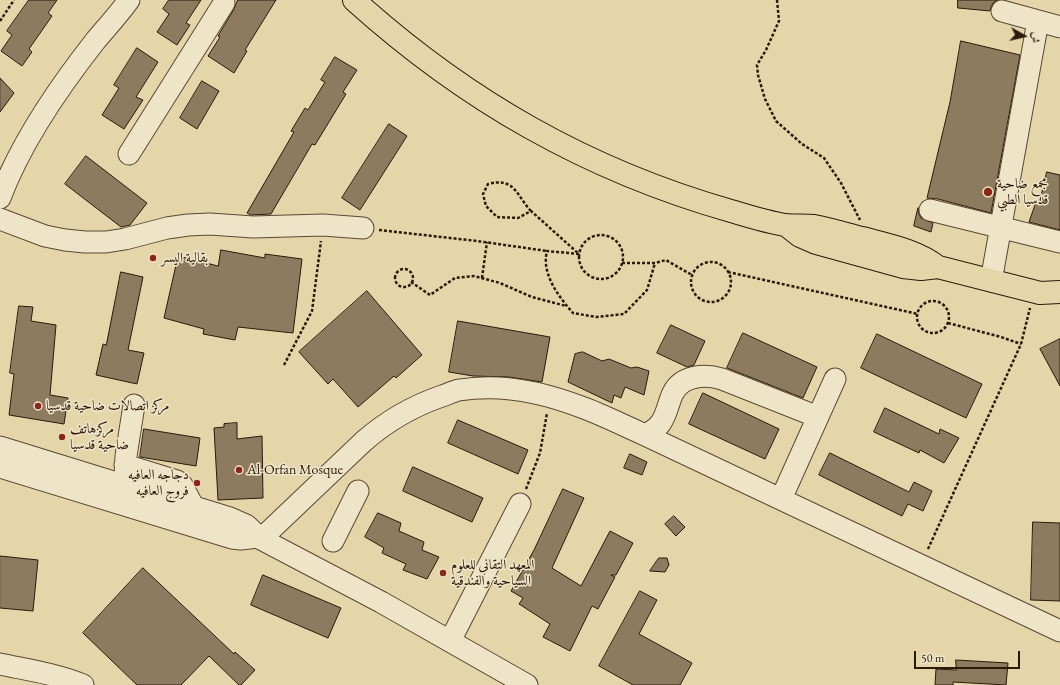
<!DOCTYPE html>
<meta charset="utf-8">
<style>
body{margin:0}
#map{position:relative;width:1060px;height:685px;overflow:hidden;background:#e5d6aa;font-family:"EB Garamond",Amiri,serif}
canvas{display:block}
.north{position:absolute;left:1004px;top:16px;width:40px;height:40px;-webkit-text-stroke:3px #eee4c8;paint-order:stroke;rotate:98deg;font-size:11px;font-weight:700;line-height:16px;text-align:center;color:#2b190b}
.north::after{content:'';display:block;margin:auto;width:14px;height:18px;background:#2b190b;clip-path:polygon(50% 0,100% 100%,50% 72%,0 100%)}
.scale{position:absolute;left:914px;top:651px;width:106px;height:18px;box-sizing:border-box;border:2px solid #2b190b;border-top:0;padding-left:5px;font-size:12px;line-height:14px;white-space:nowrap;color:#2b190b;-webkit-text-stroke:3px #eee4c8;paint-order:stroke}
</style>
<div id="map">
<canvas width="1060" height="685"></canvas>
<div class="north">ش</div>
<div class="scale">50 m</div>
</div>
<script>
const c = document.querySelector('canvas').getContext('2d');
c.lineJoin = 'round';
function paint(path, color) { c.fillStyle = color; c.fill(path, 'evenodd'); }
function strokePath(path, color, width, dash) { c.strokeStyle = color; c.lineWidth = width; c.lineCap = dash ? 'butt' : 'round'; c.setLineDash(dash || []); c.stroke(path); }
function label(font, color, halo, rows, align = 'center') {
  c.font = font + ' "EB Garamond",Amiri,serif'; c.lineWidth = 3; c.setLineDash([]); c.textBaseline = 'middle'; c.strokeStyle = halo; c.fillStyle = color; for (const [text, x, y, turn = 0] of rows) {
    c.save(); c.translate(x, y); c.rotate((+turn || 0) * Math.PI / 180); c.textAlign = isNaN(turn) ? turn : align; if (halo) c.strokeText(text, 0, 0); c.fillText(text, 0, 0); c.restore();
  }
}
const building = new Path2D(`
 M29,0h28l-9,13 4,3 -23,33 3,3 -10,14 -21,-15 11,-16 -5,-4z
 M169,0h32l-15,23 4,2 -13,20 -20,-13 12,-18 -6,-5z
 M238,0h38l-31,50 2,1 -13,22 -26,-17 12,-19 -2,-1 16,-27z
 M958,0h40l-5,3 -2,4 -1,4 -32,-3z
 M961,41l59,14 -29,158 -53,-14 -11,-1 23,-96z
 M137,48l21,14 -22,35 7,3 -19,29 -22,-14 17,-27 -5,-3z
 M335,57l22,13 -14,22 3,2 -31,51 -3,-1 -41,70 -20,1 -4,-2 47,-81 -3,-1 14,-23 3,2 17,-28 -4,-2z
 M0,78l14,15 -14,19z
 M202,81l17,10 -22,38 -17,-11z
 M389,124l18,12 -47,74 -18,-12z
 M86,156l61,47 -17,22 -9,2 -56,-43z
 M1047,172l13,3v55l-31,-8 7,-20 3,1z
 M918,208l1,6 2,4 12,5 -2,9 -17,-6z
 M221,250l44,8v-4l37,5 -9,74 -55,-6 -3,13 -32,-6 1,-5 -40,-11 14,-62 40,10z
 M121,272l22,5 -15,73 16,3 -7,31 -41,-9 7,-31 3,1z
 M367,291l55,64 -26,23 -2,-2 -36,31 -25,-28 -5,5 -29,-32z
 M19,306l14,1 -2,14 25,4 -6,70 18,3 -4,26 -55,-9 5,-41 -4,-1z
 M458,321l92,16 -8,45 -33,-5 -36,-1 -24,-4z
 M671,325l34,16 -11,24 -7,2 -30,-14z
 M743,333l74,34 -14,31 -76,-30z
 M877,334l105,50 -16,34 -105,-50z
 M1060,339v47l-20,-37z
 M583,352l19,9 7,-2 22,9 6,-1 12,4 -5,24 -19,-8 -4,11 -7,-3 -2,8 -44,-21 7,-28z
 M703,393l76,36 -14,30 -76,-35z
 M885,408l54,26 1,-5 19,9 -15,25 -24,-13 -1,3 -45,-21z
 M458,420l70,30 -10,24 -70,-31z
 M237,423v16l25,-3 1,62 -45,2 -4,-72 10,-1v-3z
 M144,429l56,9 -4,28 -56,-9z
 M830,453l79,39 5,-10 18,9 -9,20 -15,-7 -6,12 -83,-41z
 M630,454l17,8 -5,13 -18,-7z
 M413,467l70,31 -11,24 -69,-31z
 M563,489l21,9 -32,70 29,18 29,-55 23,12 -17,32h-5l4,2 -17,32 -6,-3 -22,45 -27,-14 7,-13 -31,-20 4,-6 -12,-7 23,-41z
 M378,513l23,10 -2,8 25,11 -2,8 17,7 -12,22 -24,-9 3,-6 -24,-11 2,-5 -19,-11z
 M674,516l11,11 -9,9 -11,-12z
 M1033,522l27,1v78l-29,-1z
 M0,556l38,4 -5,51 -33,-3z
 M659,558h8l2,7 -4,7 -15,-1z
 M143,568l91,86 1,-2 20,18 -14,15h-2l-30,-29 -28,29h-44l-54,-52z
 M263,575l78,33 -13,30 -77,-33z
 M640,591l17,9 -18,34 53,29 -12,22h-47l-34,-19z
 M956,660l52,3 -2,22 -53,-3v3h-18l1,-16 20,1z`);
const path = new Path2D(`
 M777,0l2,21 -13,29 -9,15 1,10 7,24 11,22 26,23 22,14 17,25 19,37
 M0,21l14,-21
 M531,211c-15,-16 -16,-34 -43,-27l-5,10 3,12 11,11 21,1 13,-7 48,43
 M379,230l98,11 70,10
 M579 257a22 22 0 1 1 44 0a22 22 0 1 1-44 0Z
 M579,254l-32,-3c-6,23 12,46 26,62l23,4 28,-3 23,-24 8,-27
 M691 282a20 20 0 1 1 40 0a20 20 0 1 1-40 0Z
 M622,263h33l11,-3 26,15
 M395 278a9 9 0 1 1 18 0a9 9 0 1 1-18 0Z
 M728,272l190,42
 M482,278l5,-36
 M411,282l19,13 25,-17 19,-2 26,7 32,14 34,9
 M917 317a16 16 0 1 1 32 0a16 16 0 1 1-32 0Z
 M948,323l53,14 20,7
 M284,365l28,-54 9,-70
 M526,489l14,-36 7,-40
 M928,549l93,-205 9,-36`);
const minor = new Path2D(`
 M1002,11l58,16
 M129,154l95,-151
 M0,198c21,-56 59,-111 96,-158 11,-13 23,-26 33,-40
 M930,210l130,32
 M0,219l45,17 20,4 20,2h21l19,-3 42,-11 21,-3 22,-1 43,3 70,-2 40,3
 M991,281l47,-260
 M645,435c6,-3 11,-6 15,-11 7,-9 8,-21 13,-31 9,-18 32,-19 49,-14l96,38
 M0,447l230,71 16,7 15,14 120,63 146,83
 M125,465l52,16 5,4 11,21
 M0,467l232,71 9,1 17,-2
 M125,478l1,-22 8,-51
 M781,499l54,-120
 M261,539l103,-98c23,-20 49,-35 78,-45 6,-2 12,-5 17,-6 42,-7 87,3 125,18 21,8 41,18 61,27l415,196
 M333,541l25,-50
 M450,641l70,-137
 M0,664c28,6 57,10 83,21`);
const major = new Path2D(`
 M354,0c111,100 233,170 377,211 17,5 36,11 54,14 10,1 20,0 29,1 16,3 32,8 48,12 26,7 54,12 76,29l102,26 20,-1
 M786,225l14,11 16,7 87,24 18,2 17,-2`);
const markers = [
 [988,192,5,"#8f2418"],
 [153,258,4,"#8f2418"],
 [38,406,4,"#8f2418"],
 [62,437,4,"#8f2418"],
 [239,470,4,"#8f2418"],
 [197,483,4,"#8f2418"],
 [443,573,4,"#8f2418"]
];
const poiNames = [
 ["مجمع ضاحية",997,184],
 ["قدسيا الطبي",997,200],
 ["بقالية اليسر",161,258],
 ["مركز اتصالات ضاحية قدسيا",46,406],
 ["مركزهاتف",70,429],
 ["ضاحية قدسيا",70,445],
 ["Al-Orfan Mosque",247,470],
 ["دجاجه العافيه",189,475,"right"],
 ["فروج العافيه",189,491,"right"],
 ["المعهد التقاني للعلوم",451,565],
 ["السياحية والفندقية",451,581]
];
paint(building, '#8c7b5e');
strokePath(building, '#2b190b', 1);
strokePath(minor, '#5a4833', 23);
strokePath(major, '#2b190b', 24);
strokePath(path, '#2b190b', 2.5, [3, 2]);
strokePath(minor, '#eee4c8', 21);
strokePath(major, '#e5d6aa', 22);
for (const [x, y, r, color] of markers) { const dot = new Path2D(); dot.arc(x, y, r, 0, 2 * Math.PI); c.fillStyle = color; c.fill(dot); strokePath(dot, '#eee4c8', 1.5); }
label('14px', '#2b190b', '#eee4c8', poiNames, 'left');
</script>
